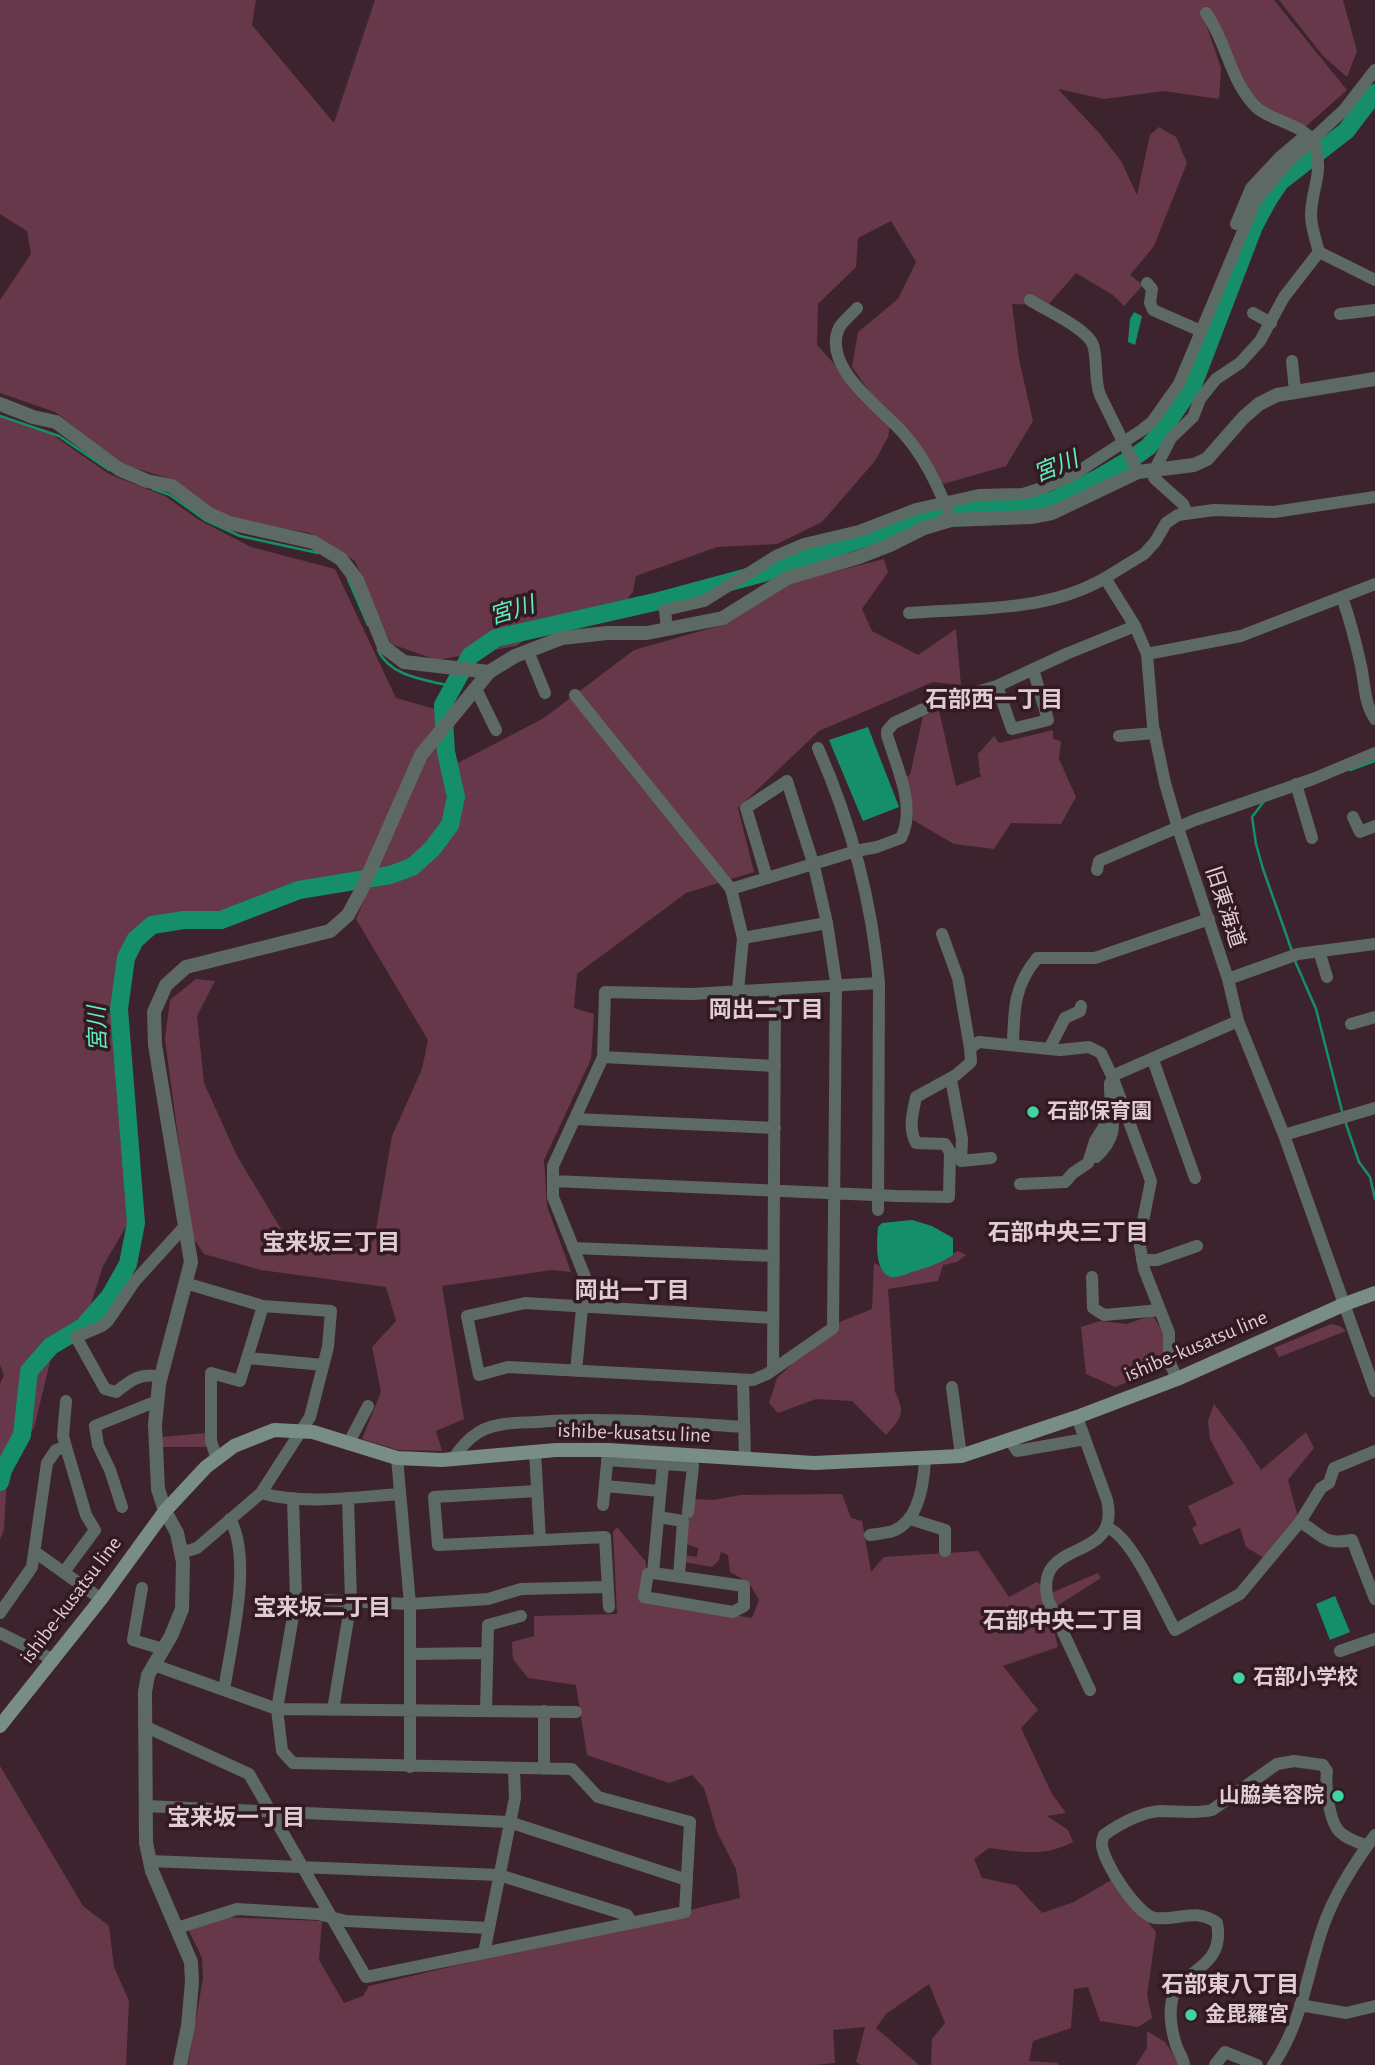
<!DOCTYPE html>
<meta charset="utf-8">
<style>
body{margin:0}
canvas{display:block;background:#3d232d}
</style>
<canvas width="1375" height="2065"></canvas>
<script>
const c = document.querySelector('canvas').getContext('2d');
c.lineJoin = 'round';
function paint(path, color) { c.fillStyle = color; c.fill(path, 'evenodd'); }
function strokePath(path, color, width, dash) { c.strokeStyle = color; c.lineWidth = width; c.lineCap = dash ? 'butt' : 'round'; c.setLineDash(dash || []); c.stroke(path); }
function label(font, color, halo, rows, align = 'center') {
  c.font = font + ' "Alegreya Sans","Noto Sans JP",sans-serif'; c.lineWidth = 7; c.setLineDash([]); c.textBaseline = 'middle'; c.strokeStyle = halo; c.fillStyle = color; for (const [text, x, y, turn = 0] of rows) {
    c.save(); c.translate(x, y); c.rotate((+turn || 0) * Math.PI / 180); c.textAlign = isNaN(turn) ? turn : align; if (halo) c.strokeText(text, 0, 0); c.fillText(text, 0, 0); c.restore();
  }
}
const green = new Path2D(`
 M0,0h256l-4,25 82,98 41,-123h899l73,90 -42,37 -43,-20 -18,-19 -41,-73 18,53 -2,31 -56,-8 -59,8 -46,-10 42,45 21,27 16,34 13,-60 9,-8 17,10 11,26 -33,83 -24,29 13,10 -19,21 -11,-11 -37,-22 -28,32 -36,-1 7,55 14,62 -27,45 -63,18 -40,-57 -27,-26 -24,-34 6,-35 40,-33 18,-37 -25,-41 -33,17 -2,29 -38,37 -1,41 73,80 -2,12 -13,24 -53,61 -45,22 -60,3 -81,29 -3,16 -9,11 -69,16 -39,27 -79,14 -46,-16 -36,-83 -45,-28 -86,-15 -49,-38 -51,-15 -69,-53 -55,-19v-93l31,-46 -4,-23 -27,-17z
 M1279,0h64l14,51 -10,26 -24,-21z
 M0,416l47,15 62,43 56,22 34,24 52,27 84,22 61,129 46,13 16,52 86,-45 90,-68 95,-27 60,-40 95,-24 4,13 -26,37 10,22 46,24 38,-26 5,56 -28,-3 -114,49 -81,77 16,64 -68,21 -109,81 -3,34 20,6 -3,45 -47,101 3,46 24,66 -19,-2 -110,16 22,133 -28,12 6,20 -44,-1 -36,-11 19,-47 -9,-45 24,-26 -10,-34 -125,-17 -57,-16 -13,-19 -26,-196 5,-39 26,-21 19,2 -18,35 7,67 33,73 47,78 55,15 35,-8 18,-105 30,-67 6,-29 -72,-121 31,-73 -25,29 -141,37 -49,1 -40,23 -10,24 6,60 3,198 -28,48 -18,57 -29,14 -22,91 -26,27 -4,74 -4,11v-156l4,-9 -4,-10z
 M939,710l17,76 26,-10 -2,-2 -2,-20 16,-18 5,7 54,-13v9l8,2 -2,18 17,38 -15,27 -50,-1 -17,26 -40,-5 -41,-24v-11l-9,-32 6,-2 13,-59z
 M958,1251l8,4 -9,7 -14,3 -5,16 -50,8 7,103c11,21 6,27 -9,43l-34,-34 -36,-2 -38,14 -9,-10 8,-25 58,-54 37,-15 2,-46 11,6 45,-3z
 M1152,1315c15,21 17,32 5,55l-42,17 -29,-13 -5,-47 19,-6 27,3z
 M1331,1324l9,2 6,5 -67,26 -5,-9z
 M1214,1404l28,37 19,29 45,-38 8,16 -26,32 10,37 -31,43 -21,-13 -6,-19 -40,17 -8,-17 5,-3 -9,-19 46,-22 -24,-45 -2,-18z
 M206,1433l1,14h-45v-10z
 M842,1494l9,24 11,3 9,51 13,-15 94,-6 31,46 28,-15 14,11 47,-20 3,5 -52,33 9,36 -55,19 35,44 -17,18 31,66 14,19 -19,3 21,14 5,12c-28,15 -54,10 -84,6l-15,11 8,19 34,7 26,28 32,-11 39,-23 43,53 -9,63 5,23 -14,9 -38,-6 -12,-34 -14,2 -3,39 -38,13 -4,20 28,2 2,2h-128l1,-26 13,-16 -16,-39 -43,30 -10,14 43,37h-57l-6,-3 9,-35 -32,3 2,33 -22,2h-625l15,-87 -1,-20 -13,-27 2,-4 30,-10 101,4 -3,39 25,43 19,-7 6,-10 371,-88 -4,-29 -19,-37 -13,-44 -12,-13 -23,8 -82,-28 -11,-70 -48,-7 -15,-19 -1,-17 22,-6v-20l83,-2 -4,-82 4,-5 29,35 1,40 105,16 7,-18 -10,-17 -19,-11 -2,-17 -7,-3 -2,8 -7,7 -28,-5v-7l13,2 1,-9 -14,-5 9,-44 20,1 28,-5z
 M0,1766l83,140 26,20 5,41 15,34 -3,64h-126z
 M1147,2031l18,11 15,23h-44l11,-17z`);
const water = new Path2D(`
 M1134,312l8,4 -7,29 -7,-3 2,-23z
 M868,727l31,80 -36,14 -34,-81z
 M912,1220l20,6 21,12v17c-12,8 -27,13 -41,17 -5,2 -15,6 -21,5 -17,-5 -14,-36 -13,-50l4,-4z
 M1335,1596l15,36 -20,8 -14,-36z`);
const stream = new Path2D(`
 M0,416l59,20 50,34
 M153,489l17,6 35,25 35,16 78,17
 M348,579l20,46
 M378,650c12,27 49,30 73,36
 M1350,770l25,-9
 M1265,800l-13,17 4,27 7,25 29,82
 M1295,961l21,48 27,106
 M1345,1121l14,41 11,15 5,22`);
const river = new Path2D(`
 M0,1482l3,-12 19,-35 7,-64 22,-25 32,-19 27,-31 18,-32 8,-41 -17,-214 7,-51 9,-18 17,-15 32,-5h37l78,-30 91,-15 22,-8 20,-18 18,-24 6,-28 -10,-45 -3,-47 27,-49 26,-18 163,-37 104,-28 77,-27 101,-33 87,-8 24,-4 48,-24 34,-20 14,-10 14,-16 31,-46 61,-159 14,-26 12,-18 66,-51 29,-38`);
const minor = new Path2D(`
 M1236,224l15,-36 29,-31 20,-17
 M1319,252l56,28
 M1147,283l5,6 -2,14 3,7 48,21
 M1030,300c15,10 58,29 63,45 5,16 1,34 7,50l38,77
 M857,308c-5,6 -14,13 -18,20 -18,40 44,81 65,106 22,25 36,55 47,86
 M1253,313l18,10
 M1340,314l35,-4
 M1292,361l3,30
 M1375,497l-101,15 -60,-2 -36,5 -12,8 -11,19 -11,12 -39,24 30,48 12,28 6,72 12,57 13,45 50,151 10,42 46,114 91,256
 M1187,513l-4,-9 -29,-26v-7l17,-33 22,-21 7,-18 16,-20 24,-16 20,-22 24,-44 35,-45c-3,-11 -8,-25 -8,-37 0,-25 13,-42 4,-69 -7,-21 -42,-24 -58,-38 -27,-26 -30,-66 -51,-95
 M1342,597c8,23 14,46 19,69 4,19 3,37 14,53
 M909,613c65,-5 139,-1 196,-35
 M667,629l-2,-19 39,-9 72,-45 28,-12 55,-13 57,-22 63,-14 44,-1 25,-8 25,-11 69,-45 10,-8 27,-38 77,-184 32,-38 56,-52 31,-40
 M528,651l17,42
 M1147,654l94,-18 134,-52
 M997,686l15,43 36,-9 -15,-51
 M476,689l20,41
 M575,695l156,194 125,-38 21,-4 24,-9c16,-31 -5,-72 -14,-103v-4l7,-8 38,-18 65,-19 69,-32 69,-28
 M1119,736l36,-3
 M818,748c33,75 54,153 61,235l-1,227
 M1296,784l16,54
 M1353,817l7,15 15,-6
 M1097,870l2,-9 96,-41 118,-41 62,-26
 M767,878l-21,-70 41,-27 27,85 13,57 9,59 -3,346 -66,46 -14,6 -245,-13 -29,8 -12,-59 58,-13 248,15
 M731,889l12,49 -5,53
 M942,934l16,44 12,70
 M743,938l84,-15
 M1319,951l8,26
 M1228,979l70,-25 77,-10
 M1351,1024l24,-7
 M1013,1044c1,-35 1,-58 24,-86h58l114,-39
 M1049,1049l16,-31 15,-7 1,-5
 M603,1057l172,9
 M1153,1060l42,118
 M1112,1076l126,-55
 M951,1079l11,60 -1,22 30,-3
 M575,1119l200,9
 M1284,1135l91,-27
 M1096,1157c28,-26 13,-42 14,-74
 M553,1181l344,15 52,1 1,-45 -5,-8 -29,-1c-8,-15 -3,-31 0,-46l40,-22 15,-13 -1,-14 9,-6 81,8 29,-3 12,6 11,23 39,105 -12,60 5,28 25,64v28l8,18
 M1020,1184l45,-2 8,-9 15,-10 7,-22 17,-27
 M573,1248l201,8
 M1142,1260h15l40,-14
 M1092,1277l1,31 11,7 56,-5
 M248,1358l75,7
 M773,1370l2,-381
 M576,1371l9,-94 -32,-80v-31l50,-109 2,-65 87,2 187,-11
 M161,1377c-20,-5 -30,3 -45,15l-11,-3 -29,-52 26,-11 6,-5 27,-40 50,-55
 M743,1380l2,79
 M952,1387l9,69
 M1077,1417l30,83c15,65 -75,36 -59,100l42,90
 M1010,1440l7,11 68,-12
 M348,1444l20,-38
 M535,1452l5,88
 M397,1458l13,146v163
 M217,1459l-6,-18v-68l29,8 23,-75
 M453,1459c7,-11 15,-20 26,-27 17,-10 39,-9 58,-10 69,-5 138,1 207,5
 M607,1460l86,6 -5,46
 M605,1486l55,5
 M537,1491l-103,6 4,48 167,-8 4,70
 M261,1493c41,12 96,4 139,1
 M603,1505l5,-52
 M122,1507l-12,-37 -12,-25 -3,-19 62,-25
 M658,1517l25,4 -4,55
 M910,1519l35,11v21
 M1300,1522l21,-34 8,-5 5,-15 41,-17
 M1108,1528c24,9 53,77 67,102l65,-36 60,-72c22,12 23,24 52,18l23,59
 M870,1535c7,-1 16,-2 23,-4 26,-10 31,-49 32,-73
 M35,1552l66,47
 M181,1553l16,-5 64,-55 49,-76 18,-70 3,-36 -68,-5 -78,-23
 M64,1572l31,-42 -9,-15 -20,-68
 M653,1573l-5,1 -4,23 89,15 11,-6v-20l-91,-13 11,-119
 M142,1588l-9,52 30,9
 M296,1599l114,5 78,-5 33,-10 86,-2
 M0,1613l32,-46 15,-104 9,-13 10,-3 -3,-11 3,-35
 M0,1633l54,27
 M1340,1651l35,-12
 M410,1654l77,-1
 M154,1665l123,44 299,3
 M224,1690c7,-46 29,-130 6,-171
 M333,1710l18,-109 -3,-103
 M486,1711l2,-86 33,-9
 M144,1726l105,48 117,203 319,-65 5,-90 -92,-25 -26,-28 -279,-6 -11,-12 -5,-42 19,-110 -3,-101
 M544,1769v-58
 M145,1806l364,16 178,58
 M150,1861l349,14 128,40 5,8
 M177,1928l60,-19 81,5 28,7 143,7
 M484,1953l31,-155 -1,-29
 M1300,2005l46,8 29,-7
 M1184,2065c-1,-8 -6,-13 -8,-20 -4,-13 -7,-31 -4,-45 7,-31 54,-30 45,-77 -23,-16 -38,-2 -62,-5 -18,-3 -52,-56 -53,-73 -1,-3 1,-7 2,-10 17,-12 37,-23 57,-24 17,0 35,3 51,-1l65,-46 17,-3 29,4 4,6c-2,14 2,48 11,59 6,8 20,12 29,16
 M1215,2065l10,-13 32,13
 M1273,2065c30,-43 34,-94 51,-141 11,-31 32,-63 51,-89`);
const tertiary = new Path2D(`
 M0,404l33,13 23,5 63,47 28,12 25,5 37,28 20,9 84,19 28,17 16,21 27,67 20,15 85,10
 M180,2065l8,-39 4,-44 -1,-20 -39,-91 -6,-28 -1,-151 3,-17 23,-39 11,-27 1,-47 -6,-29 -12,-22 -7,-22 -3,-64 4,-41 32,-122 -36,-217 -1,-33 12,-27 20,-18 144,-36 18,-16 13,-24 60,-136 68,-83 26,-16 47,-18 45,-5h40l76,-15 64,-40 72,-21 31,-12 34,-17 27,-8 80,-3 21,-4 86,-41 56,-7 13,-6 36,-41 16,-14 18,-9 98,-16`);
const secondary = new Path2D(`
 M0,1726l101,-127 64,-88 41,-44 28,-21 40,-16 39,2 84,26 45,2 114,-10h52l206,13 147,-7 116,-39 100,-38 168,-75 30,-11`);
const markers = [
 [1033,1112,7,"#41d4a1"],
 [1239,1678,7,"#41d4a1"],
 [1338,1796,7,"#41d4a1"],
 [1191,2015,7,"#41d4a1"]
];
const streetNames = [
 ["旧東海道",1225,907,72],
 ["ishibe-kusatsu line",1196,1346,-23],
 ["ishibe-kusatsu line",634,1433,2],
 ["ishibe-kusatsu line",71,1600,-53]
];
const poiNames = [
 ["石部保育園",1047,1112],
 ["石部小学校",1253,1678],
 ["山脇美容院",1324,1796,"right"],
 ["金毘羅宮",1205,2015]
];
const waterNames = [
 ["宮川",1056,467,-22],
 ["宮川",512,611,-17],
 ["宮川",98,1029,-92]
];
const neighbourhoodNames = [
 ["石部西一丁目",994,700],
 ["岡出二丁目",766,1010],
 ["石部中央三丁目",1068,1233],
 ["宝来坂三丁目",331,1243],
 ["岡出一丁目",632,1291],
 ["宝来坂二丁目",322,1608],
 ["石部中央二丁目",1063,1621],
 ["宝来坂一丁目",236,1818],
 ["石部東八丁目",1230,1985]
];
paint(green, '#663849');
paint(water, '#158f69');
strokePath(stream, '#158f69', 2.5);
strokePath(river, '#158f69', 18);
strokePath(minor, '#5d6a64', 12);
strokePath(tertiary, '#5d6a64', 14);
strokePath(secondary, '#788d83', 14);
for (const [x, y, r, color] of markers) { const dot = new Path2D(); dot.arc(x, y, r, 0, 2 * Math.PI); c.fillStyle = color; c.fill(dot); strokePath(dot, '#321923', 2.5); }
label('21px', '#dfcdd3', '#321923', streetNames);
label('bold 21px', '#dfcdd3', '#321923', poiNames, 'left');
label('italic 23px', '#5fefba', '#321923', waterNames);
label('bold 23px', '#dfcdd3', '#321923', neighbourhoodNames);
</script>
